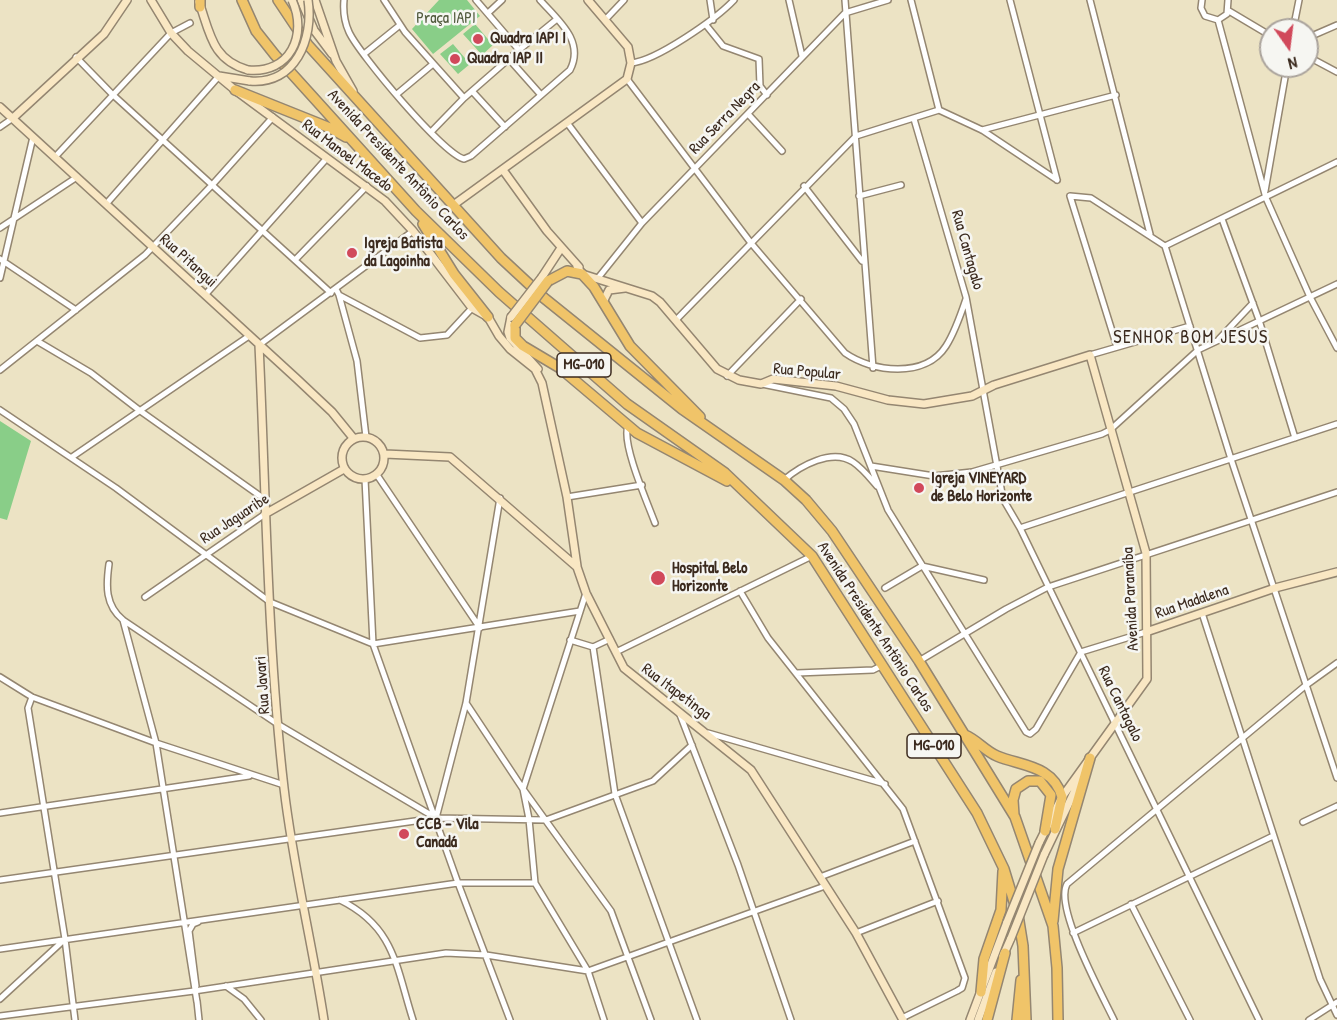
<!DOCTYPE html>
<meta charset="utf-8">
<style>
body{margin:0}
#map{position:relative;width:1337px;height:1020px;overflow:hidden;background:#ece3c4;font-family:"Patrick Hand",sans-serif}
canvas{display:block}
.north{position:absolute;left:1259px;top:18px;width:60px;height:60px;box-sizing:border-box;background:#f6f6f2;border:2px solid #aba49d;border-radius:50%;rotate:166deg;font-size:16px;font-weight:700;line-height:24px;text-align:center;color:#3b2a1e}
.north::after{content:'';display:block;margin:auto;width:21px;height:27px;background:#d1495b;clip-path:polygon(50% 0,100% 100%,50% 72%,0 100%)}
</style>
<div id="map">
<canvas width="1337" height="1020"></canvas>
<div class="north">N</div>
</div>
<script>
const c = document.querySelector('canvas').getContext('2d');
c.lineJoin = 'round';
function paint(path, color) { c.fillStyle = color; c.fill(path, 'evenodd'); }
function strokePath(path, color, width, dash) { c.strokeStyle = color; c.lineWidth = width; c.lineCap = dash ? 'butt' : 'round'; c.setLineDash(dash || []); c.stroke(path); }
function label(font, color, halo, rows, align = 'center') {
  c.font = font + ' "Patrick Hand",sans-serif'; c.lineWidth = 5; c.setLineDash([]); c.textBaseline = 'middle'; c.strokeStyle = halo; c.fillStyle = color; for (const [text, x, y, turn = 0] of rows) {
    c.save(); c.translate(x, y); c.rotate((+turn || 0) * Math.PI / 180); c.textAlign = isNaN(turn) ? turn : align; if (halo) c.strokeText(text, 0, 0); c.fillText(text, 0, 0); c.restore();
  }
}
const green = new Path2D(`
 M439,0h28l13,16 -47,38 -21,-25z
 M475,24l18,21 -11,10 -19,-21z
 M453,44l17,20 -12,10 -18,-20z
 M0,421l31,20 -24,79 -7,-2z`);
const street = new Path2D(`
 M344,0c-1,11 0,21 5,32 10,22 94,122 115,127l7,-3 99,-86c15,-29 -12,-50 -30,-70
 M384,0l21,32 59,66 55,-48 -43,-50
 M710,0l3,20
 M789,0l13,56
 M845,0l28,368
 M911,0l28,110
 M1010,0l47,180
 M1090,0l60,234
 M1202,0l-1,8 4,8 13,4 9,-6 1,-14
 M1229,11l42,25
 M488,13l14,-13
 M605,20l19,-20
 M1218,20l48,178 44,99 27,51
 M706,25l17,21 36,13 1,27 7,9
 M1293,30l6,-30
 M1307,38l30,-13
 M519,50l38,-31
 M364,54l36,-29
 M1307,56l30,16
 M76,57l36,37 219,199
 M509,59l32,36
 M631,63c25,-2 85,-44 103,-63
 M627,79l124,164 94,110c27,19 80,26 101,-7 9,-14 15,-32 20,-47
 M472,91l33,36
 M397,94l36,-30
 M748,114l34,37
 M914,119l52,178 37,202 17,29 239,492
 M568,124l74,99
 M0,127l13,-9
 M982,130l134,-35
 M431,132l33,-34
 M55,157l116,-124 19,-10
 M804,186l58,75
 M1265,191l22,-125
 M859,196l42,-11
 M107,203l112,-127
 M1222,219l37,101 36,118
 M0,228l77,-51
 M1165,246l172,-84
 M0,259l76,51
 M295,260l72,-74
 M0,278l33,-141
 M598,278l44,-55 203,-210 43,-13
 M336,289l3,6 81,43 27,-3 25,-27
 M205,295l122,-137
 M339,295l18,66 9,76
 M676,320l180,-184 83,-26 43,20 75,50
 M1219,339l34,-36
 M37,341l54,32 48,37 124,88
 M259,345l154,-114
 M1117,347l-47,-151 21,2 74,48 66,213 106,319
 M1090,355l100,-29
 M0,370l145,-115 68,-71 60,-67
 M727,376l74,-77
 M762,384l69,14 13,11 10,15 34,86 138,222 4,2 6,-5 45,-77 65,-20
 M0,410l116,78 154,114 103,42 207,-33
 M628,426c-7,17 20,78 27,97
 M72,457l177,-121
 M871,466l63,10 38,-4 130,-38 8,-4 88,-80 139,-66
 M377,475l103,153
 M365,479l8,165 85,239 52,137
 M784,480c16,-14 48,-32 69,-18 9,6 17,16 24,24
 M567,497l75,-12
 M1020,528l317,-104
 M109,564c-3,22 -4,41 14,56l156,105 157,93 30,-115 34,-205
 M885,588l37,-22 62,14
 M740,591l28,47 135,171 62,169 -3,10 -5,3 -55,27
 M586,593l-63,196 6,30 6,64 53,88 16,49
 M145,597l120,-83
 M1202,613l118,366 17,36
 M123,620l33,123 41,259
 M570,640l23,7 17,-8
 M593,647l22,147 82,226
 M616,652l196,-96
 M919,661l87,-52 42,-22 289,-95
 M797,673l76,-3 10,-5
 M0,677l32,20 124,46 128,42
 M32,697l-4,11 37,231 10,81
 M466,703l57,86 88,122 40,109
 M679,712l59,153 53,155
 M708,733l177,51
 M0,813l249,-37
 M1303,822l34,-16
 M820,877l95,-36
 M0,880l436,-62 110,2 107,-39 39,-36
 M340,900c55,27 56,67 73,120
 M1131,904l59,116
 M856,933l82,-32
 M1073,933l200,-97
 M0,949l458,-66h77
 M196,986l-7,-55 4,-7 5,-2
 M226,986l18,13 17,21
 M0,999l64,-59
 M197,1001l2,19
 M0,1016l194,-25 252,-38 40,2 102,16 237,-85
 M1114,1020c-12,-25 -60,-113 -47,-136l238,-198 32,-23
 M1309,1020l28,-18`);
const secondary = new Path2D(`
 M151,0l20,33 17,18 47,39 150,111 28,30 59,77 16,9 11,19 11,13 25,20 7,14 25,114 10,69
 M301,0l13,30 18,24
 M315,0l21,61 17,30
 M199,2c11,31 13,58 49,68
 M219,76l31,5
 M0,107l297,272 35,33 22,27
 M13,118l91,-84 23,-34
 M503,170l44,61 32,36
 M452,206l175,-127 4,-16 -3,-16 -40,-47
 M577,266l5,8 70,22 8,6 57,67 22,11 22,4 12,-5 63,7 52,14 36,4 48,-8 22,-11 96,-30 56,198 1,126 -85,118 -23,46
 M542,277l19,-29
 M603,302l6,-12 16,-2
 M511,317l-3,15 2,6 28,31
 M259,345c7,147 8,296 25,443 9,78 28,154 40,232
 M342 458a21 21 0 1 1 42 0a21 21 0 1 1-42 0Z
 M385,454l65,3 127,110 9,26 38,75 127,102 105,163 47,87
 M265,514l79,-45
 M1146,632l129,-44 62,-16
 M1044,855l36,-75
 M1003,956l8,-18
 M970,1020l37,-98
 M978,1020l18,-48`);
const highway = new Path2D(`
 M200,0v7
 M242,0l14,31 19,24 141,156 83,81 128,112 98,69 87,83 165,257 27,56 14,46 5,31 3,74
 M278,0l30,45 193,213 43,40 138,111 102,71 22,20 26,31 87,130 96,156 38,109 4,42 1,52
 M235,90l95,38 16,9
 M423,224l31,50 34,43
 M548,281l19,-10 15,3 12,13 36,59 70,71
 M515,325v13l8,8 37,22 77,65 90,48
 M965,735c12,5 20,16 32,21 24,10 56,9 65,41l-7,32
 M1014,815l-1,-15 3,-11 12,-8h12l11,14 -6,36
 M1053,921l5,-52 32,-111
 M981,992l3,-33 17,-49 2,-39
 M987,1020l18,-67
 M1017,1020l4,-40`);
const secondaryBridge = new Path2D(`
 M248,70c42,4 60,-35 44,-70
 M250,81c45,4 64,-42 58,-81
 M511,317l31,-40
 M1007,922l32,-79
 M1011,938l33,-83`);
const highwayBridge = new Path2D(`
 M515,325l33,-44`);
const markers = [
 [478,39,6,"#d1495b"],
 [455,59,6,"#d1495b"],
 [352,253,6,"#d1495b"],
 [919,488,6,"#d1495b"],
 [658,578,8,"#d1495b"],
 [404,834,6,"#d1495b"]
];
const shields = [
 [584,365,54],
 [934,746,54]
];
const shieldNames = [
 ["MG-010",584,365],
 ["MG-010",934,746]
];
const parkNames = [
 ["Praça IAPI",446,19]
];
const poiNames = [
 ["Quadra IAPI I",490,39],
 ["Quadra IAP II",467,59],
 ["Igreja Batista",364,244],
 ["da Lagoinha",364,262],
 ["Igreja VINEYARD",931,479],
 ["de Belo Horizonte",931,497],
 ["Hospital Belo",672,569],
 ["Horizonte",672,587],
 ["CCB - Vila",416,825],
 ["Canadá",416,843]
];
const streetNames = [
 ["Rua Serra Negra",725,118,-46],
 ["Rua Manoel Macedo",347,156,37],
 ["Avenida Presidente Antônio Carlos",398,165,47],
 ["Rua Cantagalo",967,250,74],
 ["Rua Pitangui",188,261,42],
 ["Rua Popular",807,372,5],
 ["Rua Jaguaribe",235,519,-33],
 ["Avenida Paranaíba",1131,599,-93],
 ["Rua Madalena",1192,602,-19],
 ["Avenida Presidente Antônio Carlos",875,627,57],
 ["Rua Javari",263,685,-94],
 ["Rua Itapetinga",676,692,37],
 ["Rua Cantagalo",1120,704,64]
];
const neighbourhoodNames = [
 ["SENHOR BOM JESUS",1191,338]
];
paint(green, '#89ce88');
strokePath(street, '#948671', 8);
strokePath(secondary, '#948671', 10);
strokePath(highway, '#948671', 12);
strokePath(street, '#fff', 5);
strokePath(secondary, '#f9e7c3', 7);
strokePath(highway, '#f0c469', 9);
strokePath(secondaryBridge, '#948671', 10, []);
strokePath(highwayBridge, '#948671', 12, []);
strokePath(secondaryBridge, '#f9e7c3', 7);
strokePath(highwayBridge, '#f0c469', 9);
for (const [x, y, r, color] of markers) { const dot = new Path2D(); dot.arc(x, y, r, 0, 2 * Math.PI); c.fillStyle = color; c.fill(dot); strokePath(dot, '#f6f6f2', 2); }
for (const [x, y, w] of shields) { const box = new Path2D(); box.roundRect(x - w / 2, y - 12, w, 24, 4.5); c.fillStyle = '#f6f6f2'; c.fill(box); strokePath(box, '#3b2a1e', 1.5); }
label('bold 15px', '#3b2a1e', null, shieldNames);
label('16px', '#525b3e', '#f6f6f2', parkNames);
label('bold 16px', '#3b2a1e', '#f6f6f2', poiNames, 'left');
label('16px', '#3b2a1e', '#f6f6f2', streetNames);
c.letterSpacing = '1.5px';
label('18px', '#3b2a1e', '#f6f6f2', neighbourhoodNames);
c.letterSpacing = '0px';
</script>
